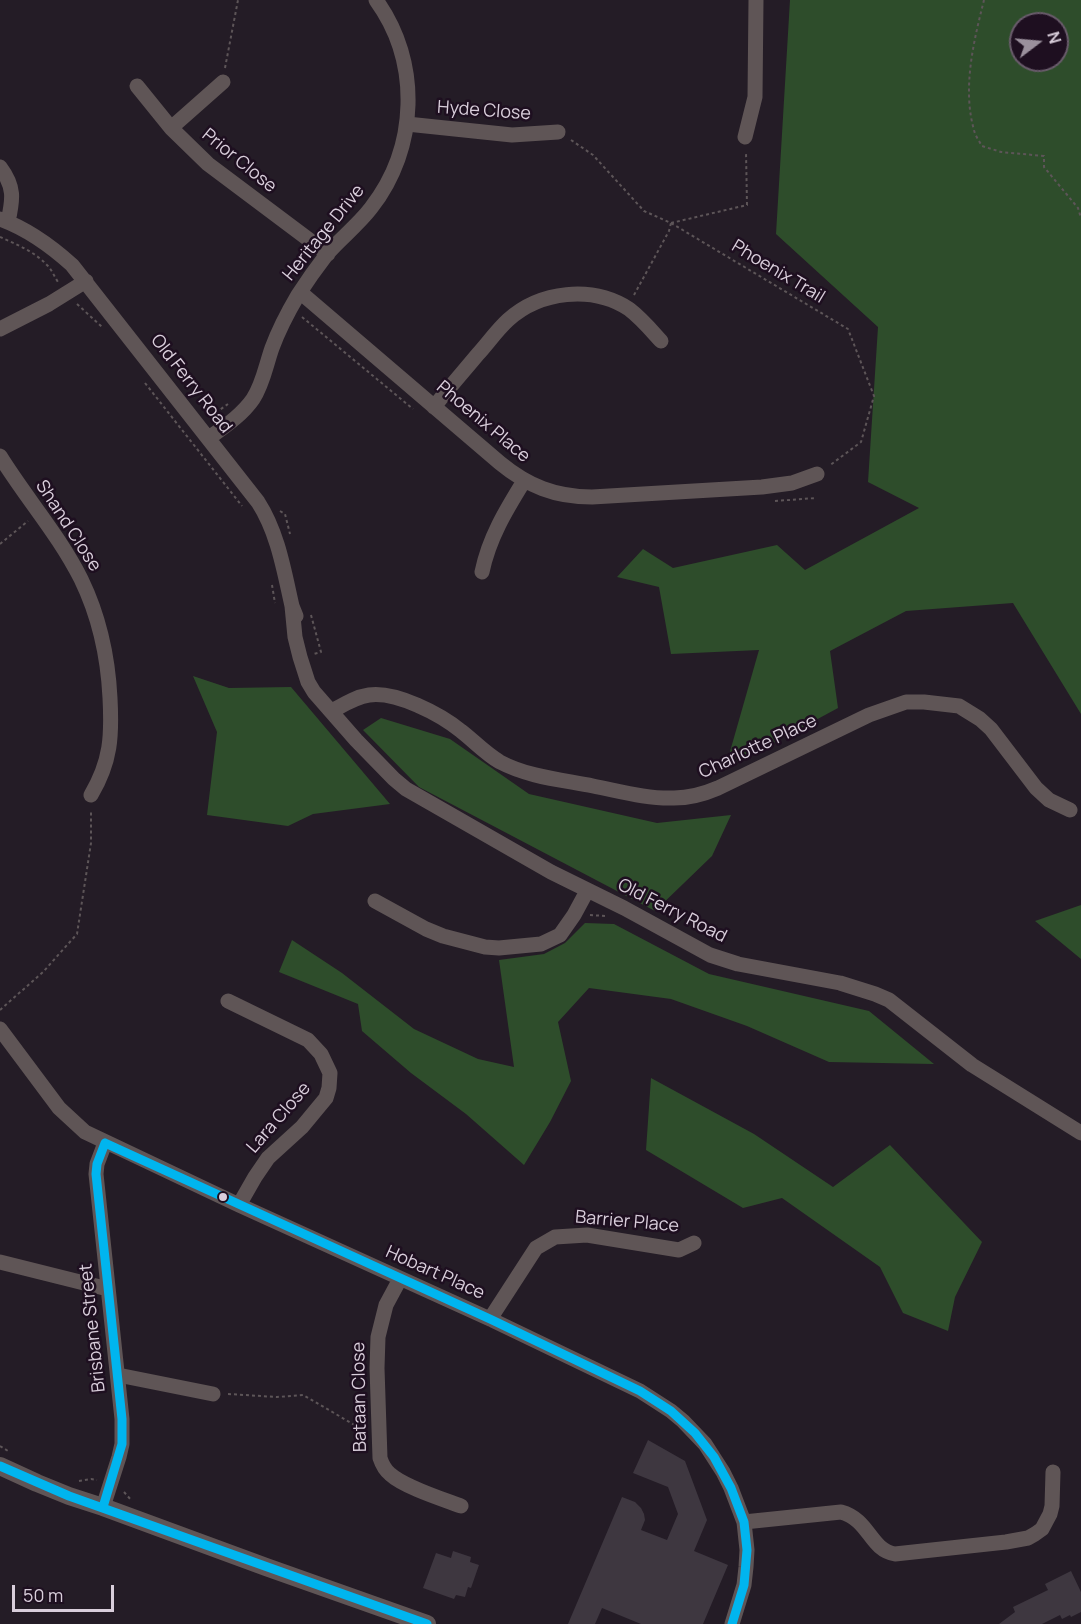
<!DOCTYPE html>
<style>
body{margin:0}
#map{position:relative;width:1081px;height:1624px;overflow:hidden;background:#241c26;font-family:Manrope,sans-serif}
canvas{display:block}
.north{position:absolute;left:1009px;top:12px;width:60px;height:60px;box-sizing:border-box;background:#1e0f20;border:2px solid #695b6b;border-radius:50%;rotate:74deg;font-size:16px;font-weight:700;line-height:24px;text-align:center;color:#d9cedb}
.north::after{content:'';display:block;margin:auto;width:21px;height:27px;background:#9a909c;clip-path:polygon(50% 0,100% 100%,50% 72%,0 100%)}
.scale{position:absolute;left:12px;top:1585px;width:102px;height:27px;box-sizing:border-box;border:3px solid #d9cedb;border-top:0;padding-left:8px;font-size:18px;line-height:21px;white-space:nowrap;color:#d9cedb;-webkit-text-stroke:4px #1e0f20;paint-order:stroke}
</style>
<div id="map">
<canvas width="1081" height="1624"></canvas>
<div class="north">N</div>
<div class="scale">50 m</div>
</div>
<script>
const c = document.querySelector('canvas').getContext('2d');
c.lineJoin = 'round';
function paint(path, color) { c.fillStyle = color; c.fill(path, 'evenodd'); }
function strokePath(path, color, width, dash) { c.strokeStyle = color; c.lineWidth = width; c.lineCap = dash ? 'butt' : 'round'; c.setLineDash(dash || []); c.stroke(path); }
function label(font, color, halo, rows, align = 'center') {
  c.font = font + ' Manrope,sans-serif'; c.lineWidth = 5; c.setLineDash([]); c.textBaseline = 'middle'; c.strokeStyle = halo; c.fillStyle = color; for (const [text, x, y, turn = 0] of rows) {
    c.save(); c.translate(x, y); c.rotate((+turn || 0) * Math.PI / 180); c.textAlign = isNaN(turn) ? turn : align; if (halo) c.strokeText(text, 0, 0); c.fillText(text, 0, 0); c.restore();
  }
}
const forest = new Path2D(`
 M790,0h291v714l-68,-111 -107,8 -76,40 8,57 -113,61 34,-119 -88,4 -12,-67 -42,-10 26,-28 30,19 104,-23 28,25 114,-62 -51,-26 10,-155 -102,-93zM1021,24h36v36h-36z
 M193,676l36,12 62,-1 99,117 -77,10 -25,12 -81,-11 10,-83z
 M381,718l69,21 79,55 128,29 74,-8 -19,41 -57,55 -236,-124 -56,-57z
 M1081,905v54l-46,-38z
 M585,923l29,1 95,50 160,37 65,53 -105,-2 -82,-36 -76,-27 -82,-11 -31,34 13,59 -21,41 -26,43 -58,-51 -55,-41 -49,-42 -4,-27 -79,-32 13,-32 50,33 72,56 64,30 36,8 -15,-107 45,-6 21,-11z
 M651,1078l103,56 79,53 57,-42 92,97 -27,55 -7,34 -45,-18 -23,-46 -98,-69 -39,10 -97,-58z`);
const building = new Path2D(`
 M648,1440l37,21 22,59 -13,31 34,14 -25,59h-62l-39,-16 -7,16h-27l54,-127 13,5 6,6 3,6 1,6 -4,10 26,10 11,-26 -10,-27 -35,-14z
 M453,1551l18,6 -1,5 9,3 -8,23 -3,-1 -3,10 -9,-2 -2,4 -31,-11 13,-35 15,5z
 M1071,1571l10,21v20l-10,5 -1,-2 -8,4 -2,-4 -18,9h-43l16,-12 -2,-5 35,-17 -3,-6z`);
const path = new Path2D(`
 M984,0c-10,40 -22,88 -10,130 1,5 5,11 8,16l19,6 43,4v11l34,41 3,10
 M225,68l13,-68
 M571,140l22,15 51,56 27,12 177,106 26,67 -13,46 -32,24
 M671,223l76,-18 -1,-53
 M0,237c16,7 35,15 47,28 5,5 7,11 11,17
 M634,295l35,-64 2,-8
 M77,304l25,23
 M302,317l111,92
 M145,383l97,123
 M211,416l17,-12
 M775,501l41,-3
 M280,511l5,3 5,20
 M0,544l28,-23
 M272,585l3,18
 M311,615l10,37 -7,2
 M590,915l15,1
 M0,1010l43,-38 34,-38 14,-91v-33
 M228,1394l49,3 26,-2 62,36
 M0,1446l8,5
 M79,1481l12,-2 6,1
 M124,1492l8,9`);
const minor = new Path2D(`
 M137,86l34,42 37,36 120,90
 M407,124l105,11 46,-3
 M171,128l52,-46
 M745,137l10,-40 1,-97
 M0,167c15,20 13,32 8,55
 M0,219c28,10 51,27 72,46l186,237c20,31 26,69 34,104l4,10
 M300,292l200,171c28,23 55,34 92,34l170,-10 30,-4 25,-9
 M0,329l49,-25 37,-23
 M434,407c14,-18 29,-35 44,-53 10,-11 19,-24 30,-34 32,-29 84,-35 121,-11 12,9 22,21 32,32
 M209,438c15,-11 33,-23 44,-39 10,-15 13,-34 19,-51 7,-19 16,-36 26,-53 9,-14 19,-28 29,-41 14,-16 31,-29 44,-46 47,-60 50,-146 5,-208
 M0,456c26,42 59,79 81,123 18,37 27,78 29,119 2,38 1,63 -19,97
 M482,572c7,-34 24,-62 42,-91
 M292,606l3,31 5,20 8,25 6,10 42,48 38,39 12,10 145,83 73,36 86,47 28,9 102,19 35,11 14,6 83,65 109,68
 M332,711c11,-6 23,-14 37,-16 27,-4 71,19 92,36 13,10 25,23 39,31 28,15 63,18 93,24 26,5 54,13 81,12 16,0 30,-4 44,-10l151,-73 37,-13h18l35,4 21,13 11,10 45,59 13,12 21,10
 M375,901l51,28 17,7 42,11 14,1 42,-4 19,-9 14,-20 13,-24
 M228,1001l80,39 13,14 9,19 -1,15 -3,10 -24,29 -34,31 -13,19 -16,28
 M0,1029l59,79 26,24 154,73 251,114 150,72 31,20 12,10 22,23 18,28 8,16 13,34 3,28 -1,17 -2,18 -12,39
 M0,1262l108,27
 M400,1279l-14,26 -8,32 -1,31 3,90c2,6 5,12 10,16 14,13 52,25 71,32
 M490,1319l46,-71 19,-11 32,-2 92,15 15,-7
 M118,1375l95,19
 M103,1507l16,-50 3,-13v-25l-26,-245 1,-10 8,-21
 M744,1522l97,-10c29,8 28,37 54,42l111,-12 22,-4 7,-4 7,-5 8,-15 2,-8 1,-34`);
const tertiary = new Path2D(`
 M0,1466l37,17 32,13 34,11 163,60 161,57`);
const bus1 = new Path2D(`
 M105,1143l385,176 150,72 31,20 24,22 19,24 17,31 13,34 3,28 -3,35 -12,39
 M0,1466l69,30 358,128
 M103,1507l19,-63v-25l-26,-245 1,-10 8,-21`);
const markers = [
 [223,1197,5,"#d9cedb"]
];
const streetNames = [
 ["Hyde Close",484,111,4],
 ["Prior Close",239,161,39],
 ["Heritage Drive",324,233,-51],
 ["Phoenix Trail",778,272,31],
 ["Old Ferry Road",191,384,52],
 ["Phoenix Place",483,422,40],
 ["Shand Close",68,526,57],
 ["Charlotte Place",758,747,-25],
 ["Old Ferry Road",672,911,27],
 ["Lara Close",279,1118,-49],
 ["Barrier Place",627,1222,5],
 ["Hobart Place",435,1273,24],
 ["Brisbane Street",93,1328,-96],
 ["Bataan Close",360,1397,-91]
];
paint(forest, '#2e4d2b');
paint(building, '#3e3740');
strokePath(path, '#5d5558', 2, [3, 3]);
strokePath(minor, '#5f5556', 15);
strokePath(tertiary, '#5f5556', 18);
strokePath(bus1, '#00b5ef', 9);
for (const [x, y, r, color] of markers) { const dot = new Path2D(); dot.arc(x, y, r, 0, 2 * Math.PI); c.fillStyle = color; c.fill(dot); strokePath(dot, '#1e0f20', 2); }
label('18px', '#d9cedb', '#1e0f20', streetNames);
</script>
